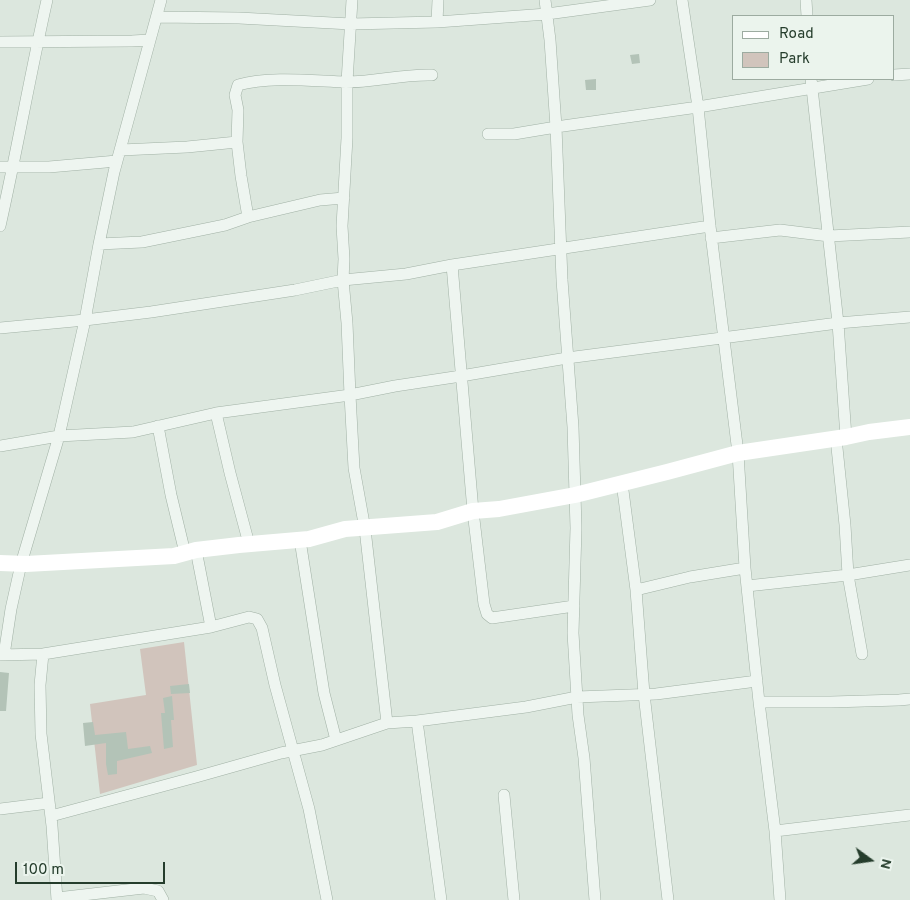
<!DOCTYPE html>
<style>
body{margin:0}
#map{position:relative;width:910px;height:900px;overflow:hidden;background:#dce7de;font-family:Overpass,sans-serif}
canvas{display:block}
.legend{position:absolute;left:732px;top:15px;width:162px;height:65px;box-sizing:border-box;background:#ebf4ed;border:1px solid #9caba0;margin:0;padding:6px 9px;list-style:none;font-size:15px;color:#253d2c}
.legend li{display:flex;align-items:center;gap:10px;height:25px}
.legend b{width:25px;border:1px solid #9caba0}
.north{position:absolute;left:845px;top:835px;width:50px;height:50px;-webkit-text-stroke:4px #ebf4ed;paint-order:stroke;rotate:104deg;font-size:14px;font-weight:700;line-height:20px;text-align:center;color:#253d2c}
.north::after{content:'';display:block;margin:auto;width:18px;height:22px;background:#253d2c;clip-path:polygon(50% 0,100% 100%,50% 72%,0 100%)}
.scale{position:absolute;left:15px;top:862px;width:150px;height:22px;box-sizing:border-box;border:2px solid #253d2c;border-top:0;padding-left:6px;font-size:15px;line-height:18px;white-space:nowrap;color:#253d2c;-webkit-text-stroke:4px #ebf4ed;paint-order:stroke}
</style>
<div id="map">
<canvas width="910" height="900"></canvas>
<ul class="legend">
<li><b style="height:6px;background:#fff"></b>Road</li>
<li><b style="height:14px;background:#d1c4bc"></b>Park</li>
</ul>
<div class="north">N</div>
<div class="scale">100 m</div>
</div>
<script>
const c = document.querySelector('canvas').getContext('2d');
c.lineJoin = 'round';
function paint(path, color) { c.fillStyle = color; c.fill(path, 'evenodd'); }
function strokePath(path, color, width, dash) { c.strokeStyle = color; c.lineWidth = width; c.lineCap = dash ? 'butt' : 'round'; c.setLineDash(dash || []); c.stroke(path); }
const green = new Path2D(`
 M184,642l13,123 -97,29 -10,-90 56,-9 -6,-46z`);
const building = new Path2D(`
 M639,54l1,9 -8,1 -2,-9z
 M596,79v11h-10l-1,-10z
 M0,672l9,1 -3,38h-6z
 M189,684l1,9 -19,1 -1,-8z
 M172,696l2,24h-3l2,27 -9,2 -3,-36h4l-2,-15z
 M93,722l2,13 31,-3 2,17 22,-3 2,7 -35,8v13l-9,1 -2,-11v-21l-21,3 -2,-23z`);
const minor = new Path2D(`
 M352,0l-5,82v56l-5,88 2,33 -1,21 4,43 3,72 4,73 11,61 22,194
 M545,0l5,40 6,87 6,153 11,147 3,101 -3,105 5,82 6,43 11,142
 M682,0l16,107 12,119 28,227 7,115 14,134 16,129 5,69
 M806,0l1,16
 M157,17l82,1 112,6 86,-2 110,-8 103,-14
 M437,22l1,-22
 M0,42l132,-1 18,-1
 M894,75l16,-1
 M811,79l27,244 8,114
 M488,134h26l42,-7 142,-20 170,-28
 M121,150l66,-3 50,-5
 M0,167h49l68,-6
 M248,217l-7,-41 -4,-34 1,-32 -3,-15 3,-10c33,-9 74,-4 108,-3 29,0 57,-8 86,-7
 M0,226c17,-75 30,-151 47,-226
 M711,238l69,-8 49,6 81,-4
 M99,244l43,-2 83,-17 23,-8 72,-17 24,-2
 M452,265l21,246 11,93 3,10 5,4 82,-12
 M0,328l85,-8 66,-8 144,-22 48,-10 63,-6 46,-9 258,-39
 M216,413l14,60 19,71
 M158,426l13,69 14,58
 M836,438l9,87 3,50 14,79
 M0,446l59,-10 74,-4 83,-19 134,-18 45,-9 66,-10 106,-18 271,-35 72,-6
 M622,483l14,107 8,104 24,206
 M300,540l24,153 12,47
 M196,550l15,77
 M747,586l101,-11 62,-10
 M636,590l54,-13 55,-9
 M43,654l-3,31 1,49 11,92 5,74
 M0,655l43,-1 168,-27 38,-10 8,2 5,9 13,57 34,124 18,91
 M4,655l7,-46 10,-45 38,-128 26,-116 14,-76 15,-72 47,-172
 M759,702h72l68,-2 11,-1
 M417,721l24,179
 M504,795l10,105
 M0,809l49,-6
 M51,816l145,-39 85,-24 41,-8 65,-22 30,-2 109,-14 51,-10 79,-3 101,-13
 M775,831l135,-16
 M57,898l87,-10 14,3 5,9`);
const secondary = new Path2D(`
 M0,563l26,1 148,-8 22,-6 43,-5 70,-6 36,-10 92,-7 36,-11 26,-2 76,-14 92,-23 71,-19 108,-16 23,-5 41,-5`);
paint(green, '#d1c4bc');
paint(building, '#b3c3b7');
strokePath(minor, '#a1b1a5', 12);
strokePath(minor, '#eef5f0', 11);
strokePath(secondary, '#fff', 16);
</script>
